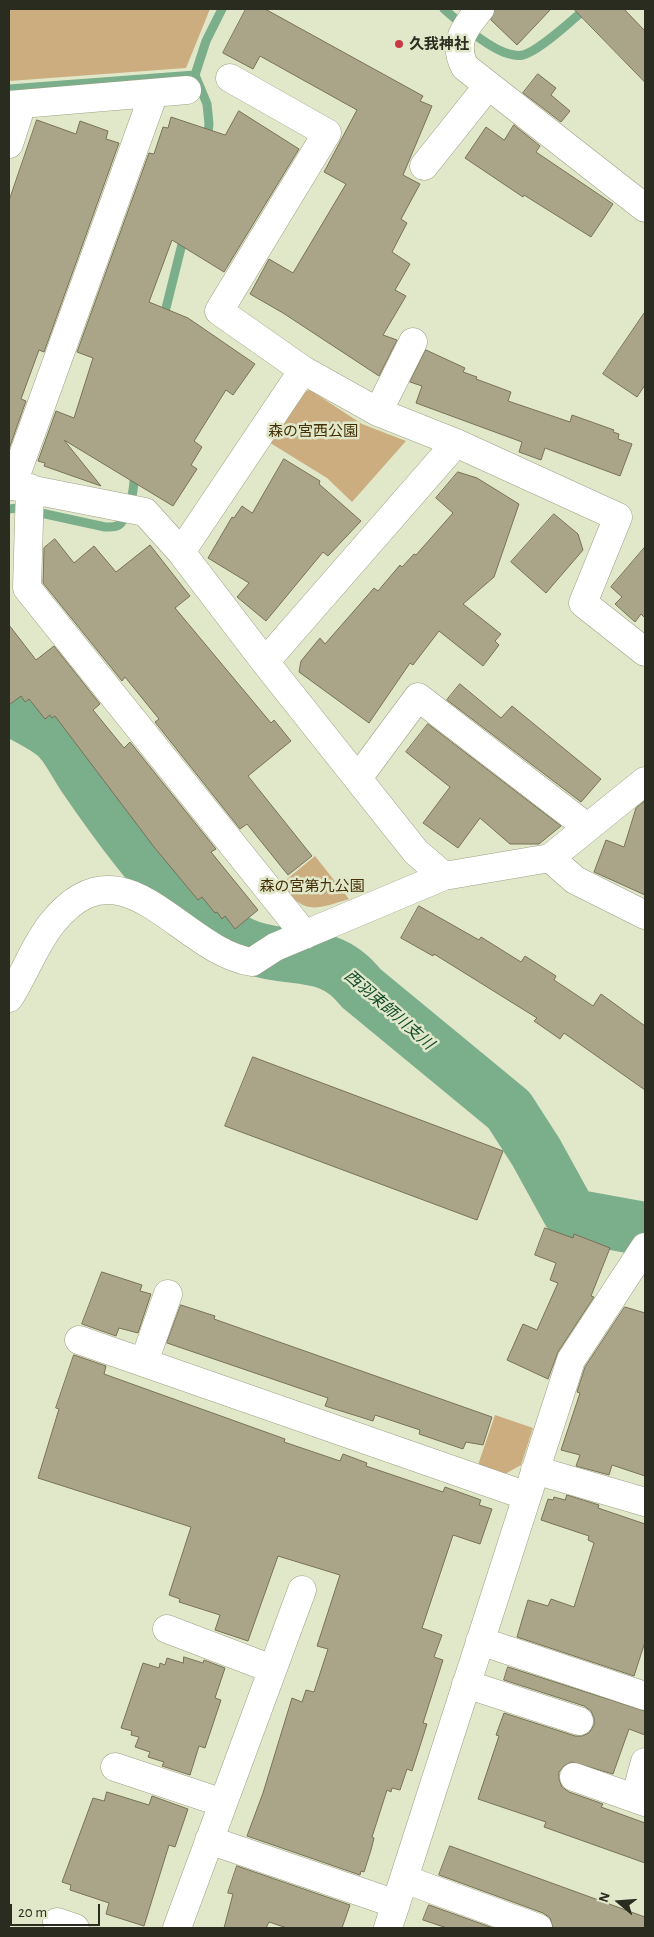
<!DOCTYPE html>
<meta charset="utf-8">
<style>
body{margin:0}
#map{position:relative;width:654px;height:1937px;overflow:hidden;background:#e1e7c9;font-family:"Alegreya Sans",sans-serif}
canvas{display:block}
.frame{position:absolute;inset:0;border:10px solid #2a2c20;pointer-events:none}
.north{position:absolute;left:594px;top:1877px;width:50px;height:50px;-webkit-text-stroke:4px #e1e7c9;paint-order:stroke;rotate:288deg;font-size:14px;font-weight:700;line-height:20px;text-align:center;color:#2a2c20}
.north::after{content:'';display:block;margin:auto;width:18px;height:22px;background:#2a2c20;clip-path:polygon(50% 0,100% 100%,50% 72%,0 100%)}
.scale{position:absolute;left:10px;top:1904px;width:90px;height:22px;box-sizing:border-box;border:2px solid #2a2c20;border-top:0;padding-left:6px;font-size:15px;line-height:18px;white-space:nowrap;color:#2a2c20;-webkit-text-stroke:4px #e1e7c9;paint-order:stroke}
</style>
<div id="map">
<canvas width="654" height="1937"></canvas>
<div class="frame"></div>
<div class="north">N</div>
<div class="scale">20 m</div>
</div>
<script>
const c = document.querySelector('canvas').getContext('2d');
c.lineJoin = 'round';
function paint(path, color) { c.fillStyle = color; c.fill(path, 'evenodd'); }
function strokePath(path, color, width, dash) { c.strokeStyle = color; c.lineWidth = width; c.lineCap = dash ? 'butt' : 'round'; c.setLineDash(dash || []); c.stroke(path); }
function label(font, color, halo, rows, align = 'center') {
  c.font = font + ' "Alegreya Sans","Noto Sans JP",sans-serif'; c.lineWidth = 5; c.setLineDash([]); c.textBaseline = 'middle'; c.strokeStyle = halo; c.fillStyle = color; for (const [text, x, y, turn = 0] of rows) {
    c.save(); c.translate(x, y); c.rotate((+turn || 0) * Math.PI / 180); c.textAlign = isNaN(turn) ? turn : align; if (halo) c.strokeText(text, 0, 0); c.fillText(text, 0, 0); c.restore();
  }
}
const green = new Path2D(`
 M9,9h201l-24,59 -177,13z
 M310,390l52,34 44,17 -54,61 -25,-24 -60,-37 28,-46z
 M315,856l34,43c-34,10 -44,17 -68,-15z
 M495,1415l38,13 -12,37 -16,9 -27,-9z`);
const stream = new Path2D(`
 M444,9c17,14 55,51 79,46 16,-4 48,-34 62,-46
 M9,89l186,-14
 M207,141l2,-17 -2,-20 -12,-29 11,-34 16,-32
 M163,320l21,-84
 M9,509l9,-1 87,19c5,0 12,1 16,-4 9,-10 14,-37 13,-50`);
const river = new Path2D(`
 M9,708c14,8 41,20 51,32 9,10 15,23 23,35 30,44 79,112 120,145 16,12 30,21 49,28 43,14 78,0 109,40l148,122 27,42 33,60 10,5 66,12`);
const building = new Path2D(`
 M246,9h19l158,87 -3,5 12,5 -29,69 17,9 -19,35 6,4 -15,29 18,12 -15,26 11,6 -23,39 14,5 -18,36 -96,-63 -33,-19 19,-35 24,14 53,-89 -22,-12 33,-62 -97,-54 -7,13 -30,-16z
 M495,9h56l-34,36 -26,-25z
 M574,9h50l21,22v51z
 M538,74l18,14 -5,7 19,16 -9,11 -38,-29z
 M239,111l60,38 -75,123 -52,-32 -23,62 39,16 67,46 -22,31 -7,-5 -32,51 8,6 -11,18 6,4 -24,37 -109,-66 37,46 -57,-20 1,-3 -7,-2 18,-50 18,7 19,-60 -16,-6 72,-199 5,1 9,-27 5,1 3,-11 54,18z
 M37,120l39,14 4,-13 28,10 -2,8 13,4 -75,209 -5,-2 -18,49 5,2 -17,48v-248z
 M514,125l26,21 -4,6 77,52 -22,33 -67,-42 -1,2 -58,-39 21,-31 18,13z
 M645,312v73l-8,12 -34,-23z
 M426,350l39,18 -2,4 14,5 -1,2 35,13 -3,9 62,21 2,-7 42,15 -1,2 6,2 -1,5 14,5 -12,32 -75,-28 -4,12 -22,-8 3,-10 -106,-39 6,-17 -12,-4z
 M284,459l36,22 -1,3 42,37 -33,35 -5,-4 -57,69 -29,-24 12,-14 -41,-25 24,-41 2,1 8,-12 10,7z
 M458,472l19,6 42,26 -25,73 -31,27 38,30 -6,7 4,4 -16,21 -44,-35 -26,34 -3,-2 -41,60 -70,-51 2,-11 19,-23 5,6 49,-56 4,3 22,-26 2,2 12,-13 2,1 37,-42 -17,-15z
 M554,514l24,20 5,16 -37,43 -35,-31z
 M55,539l19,24 20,-17 22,26 34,-27 40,51 -15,12 96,115 3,-3 17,21 -43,35 64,80 -24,19 -41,-51 -7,5 -85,-107 4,-3 -34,-42 -3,4 -79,-98 1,-35z
 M645,547v71l-4,-4 -6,8 -20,-18 7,-7 -11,-10z
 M9,625l27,35 18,-14 46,58 -7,6 31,38 6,-6 86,107 -5,3 47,58 -23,19 -10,-13 -3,3 -5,-7 -2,1 -13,-16 -4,3 -44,-53 -99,-131 -3,2 -2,-3 -5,4 -16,-20 -4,3 -4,-6 -12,9z
 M460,684l41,34 11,-12 89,73 -20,23 -134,-102z
 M428,724l133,102 -22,18h-29l-30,-26 -22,30 -35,-25 27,-36 -44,-35z
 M645,801v94l-51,-23 12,-32 18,7 12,-39z
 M419,906l60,34 2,-3 40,25 4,-6 31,20 -2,4 39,26 8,-12 44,32v64l-81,-57 -4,6 -26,-18 3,-3 -103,-64 -1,2 -32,-18z
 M253,1057l250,94 -26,69 -252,-94z
 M545,1228l28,10 1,-4 36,14 -19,48 3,1 -36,55 -10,27 -41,-19 16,-36 14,6 21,-47 -8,-3 6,-17 -21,-8z
 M102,1272l40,13 -2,6 11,3 -13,39 -19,-5 -3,8 -34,-12z
 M181,1305l34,11 -1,3 278,98 -9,28 -17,-3 -3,7 -44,-15 1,-4 -45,-15 -2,6 -48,-15 3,-8 -161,-55z
 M625,1307l20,6v163l-33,-11 -3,10 -33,-9 4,-11 -19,-5 19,-57 -3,-1 8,-25z
 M74,1355l32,11 -2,8 181,65 -1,3 56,19 3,-7 24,9 -1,3 77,26 2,-5 36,13 -2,5 13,4 -12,35 -27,-9 -31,93 20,7 -8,22 9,3 -20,63 4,1 -15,47 -5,-2 -7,21 -8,-2 -1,4 -4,-2 -15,47 2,1 -3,12 -7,22 -3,-1 -1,4 -113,-39 16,-43 29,-95 10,4 4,-12 8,2 14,-43 -11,-3 23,-71 -62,-19 -30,85 -33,-11 5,-15 -41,-13 1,-3 -11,-4 22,-68 -153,-49 21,-69 -3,-1z
 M567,1495l32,10 -1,3 47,16v118l-11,34 -117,-39 11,-37 20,6 3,-7 23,8 20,-64 -6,-3 1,-4 -48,-16 7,-21 5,1 1,-3 11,3z
 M184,1657l19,6 1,-3 21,8 -10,30 6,2 -16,48 -6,-2 -9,29 -28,-9 2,-4 -16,-5 2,-5 -15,-5 4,-10 -8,-2 1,-4 -11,-3 22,-65 16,5 1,-5 5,2 2,-7 16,5z
 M508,1667l137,44v24l-16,-6 -16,45 -41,-12 -8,4 -5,6v7l3,8 7,5 34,12 -2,3 44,16v40l-101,-36 2,-5 -68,-23 21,-63 -3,-1 8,-22 71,23h7l7,-3 5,-8v-7l-3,-7 -7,-5 -80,-26z
 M107,1792l42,13 3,-9 36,13 -13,38 -6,-2 -25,81 -38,-12 3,-11 -39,-13 1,-5 -9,-3 31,-84 11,3z
 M450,1846l195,71v11h-92l-3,-10 -7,-5 -104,-38z
 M237,1866l113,39 -8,23h-55l-18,-6 -3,6h-42l9,-34 -5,-1z
 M429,1905l64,23h-46l-24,-8z`);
const street = new Path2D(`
 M480,9c-15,18 -28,34 -15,58l180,141
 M230,78l97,55 -108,178 84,59
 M9,105l178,-15
 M9,144l13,-40
 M424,166l63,-79
 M378,412l35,-70
 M12,486l142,-393
 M13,486l132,26 36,40
 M30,488l-3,100 278,347
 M265,662l191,-219
 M358,778l60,-81 169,130
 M550,858l25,22 70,35
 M444,876l-28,-24 -151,-190 -84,-110 122,-182 75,42 78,31 162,74 -35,86 62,49
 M9,998c16,-24 25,-53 44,-76 71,-87 127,29 199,40l23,-15 169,-71 106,-18 95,-77
 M79,1340l448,156
 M144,1362l24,-68
 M535,1470l110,32
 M167,1629l105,40
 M480,1641l165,55
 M466,1684l113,37
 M115,1767l108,36
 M574,1777l71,25
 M635,1798l10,-36
 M209,1840l187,64
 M404,1879l134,49
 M57,1922l18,6
 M177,1928l125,-338
 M388,1928l183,-568 74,-113`);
const markers = [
 [399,44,5,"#c93945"]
];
const poiNames = [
 ["久我神社",409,44]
];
const parkNames = [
 ["森の宮西公園",313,431],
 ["森の宮第九公園",312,886]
];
const waterNames = [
 ["西羽束師川支川",389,1010,41]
];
paint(green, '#cbad7f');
strokePath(stream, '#7bae8a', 9);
strokePath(river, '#7bae8a', 54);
paint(building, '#aaa488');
strokePath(building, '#787257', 1);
strokePath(street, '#9ca185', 29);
strokePath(street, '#fff', 28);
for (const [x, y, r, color] of markers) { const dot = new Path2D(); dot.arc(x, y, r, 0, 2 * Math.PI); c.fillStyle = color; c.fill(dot); strokePath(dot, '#e1e7c9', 2); }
label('bold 15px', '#2a2c20', '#e1e7c9', poiNames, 'left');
label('15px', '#452f06', '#e1e7c9', parkNames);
label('italic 16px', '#124d2b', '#e1e7c9', waterNames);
</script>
